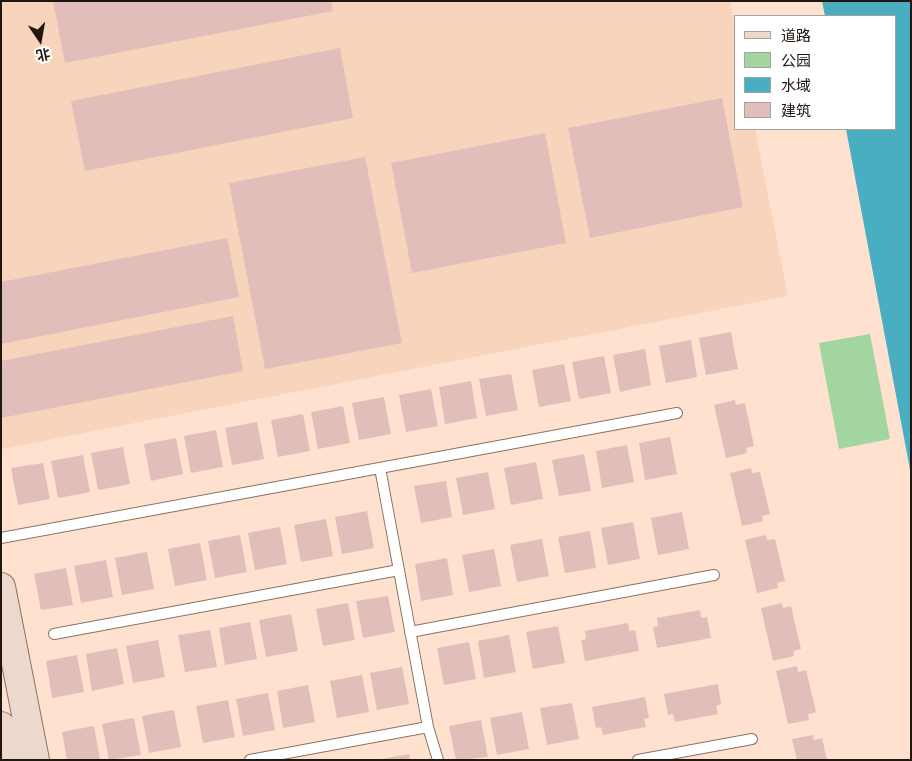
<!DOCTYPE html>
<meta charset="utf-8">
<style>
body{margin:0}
#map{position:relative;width:912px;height:761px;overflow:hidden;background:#fee1ce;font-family:"Asap Condensed","Noto Sans SC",sans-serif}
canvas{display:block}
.frame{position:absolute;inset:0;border:2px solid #211711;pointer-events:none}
.legend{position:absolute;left:734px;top:15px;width:162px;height:115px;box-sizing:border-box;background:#fff;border:1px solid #a6a2a0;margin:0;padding:6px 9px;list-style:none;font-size:15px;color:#211711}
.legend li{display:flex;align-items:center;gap:10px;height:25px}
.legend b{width:25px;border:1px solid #a6a2a0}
.north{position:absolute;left:15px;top:15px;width:50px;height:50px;-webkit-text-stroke:4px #fff;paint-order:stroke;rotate:168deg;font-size:14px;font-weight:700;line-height:20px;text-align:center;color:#211711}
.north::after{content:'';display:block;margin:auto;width:18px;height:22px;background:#211711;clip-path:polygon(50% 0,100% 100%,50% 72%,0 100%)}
</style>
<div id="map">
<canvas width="912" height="761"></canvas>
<div class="frame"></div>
<ul class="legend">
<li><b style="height:6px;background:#edd8cd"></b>道路</li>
<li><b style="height:14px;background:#a2d5a0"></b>公园</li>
<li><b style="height:14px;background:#49aec2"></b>水域</li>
<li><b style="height:14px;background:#e1beba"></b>建筑</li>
</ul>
<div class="north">北</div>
</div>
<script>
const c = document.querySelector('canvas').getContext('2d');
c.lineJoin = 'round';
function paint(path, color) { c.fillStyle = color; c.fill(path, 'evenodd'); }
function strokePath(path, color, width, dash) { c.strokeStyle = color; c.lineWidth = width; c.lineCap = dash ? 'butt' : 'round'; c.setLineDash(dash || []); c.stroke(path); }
const built = new Path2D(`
 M1,1h729l6,28v100h19l33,167 -787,153z`);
const green = new Path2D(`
 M870,334l20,105 -51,10 -20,-106z`);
const water = new Path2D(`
 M822,1h89v474l-65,-346h50v-113h-71z`);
const building = new Path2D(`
 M53,1h278l2,10 -268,52z
 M340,48l13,70 -268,53 -14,-70z
 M722,98l21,109 -153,31 -22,-110z
 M545,133l21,110 -154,30 -21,-110z
 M365,157l37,186 -137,26 -36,-186z
 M227,238l12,59 -238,47v-62z
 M233,316l10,55 -242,47v-57z
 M731,332l7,37 -32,6 -7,-37z
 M691,340l6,37 -31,6 -7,-37z
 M645,349l6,36 -31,7 -7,-37z
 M604,356l7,37 -32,6 -7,-37z
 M564,364l7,37 -32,6 -7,-37z
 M511,374l7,36 -32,6 -7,-37z
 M471,381l6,37 -32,6 -6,-37z
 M431,389l7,37 -32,6 -7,-37z
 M384,397l7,37 -32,6 -7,-37z
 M735,400l1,5 9,-2 9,43 -8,2 1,5 -21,5 -12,-53z
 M343,406l7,37 -32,6 -7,-37z
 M303,414l7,37 -32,6 -7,-37z
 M257,422l7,37 -32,6 -7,-37z
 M216,430l7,37 -32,6 -7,-37z
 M670,437l7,37 -32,6 -6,-37z
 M176,438l7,36 -32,7 -7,-37z
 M627,445l7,37 -32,6 -6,-37z
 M123,447l7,37 -32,6 -7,-37z
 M584,454l7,37 -32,5 -7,-36z
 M83,455l7,37 -32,6 -7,-37z
 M536,462l7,37 -32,6 -7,-37z
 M43,463l7,36 -32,6 -7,-37z
 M751,468l1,5 8,-1 10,42 -8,2 1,5 -21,5 -12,-53z
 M488,472l7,37 -32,6 -7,-37z
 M446,481l6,36 -31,6 -7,-37z
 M367,511l7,37 -32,6 -7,-37z
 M682,512l7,37 -31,6 -7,-37z
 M326,519l7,37 -32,6 -7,-37z
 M633,522l7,37 -32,6 -7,-37z
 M280,527l7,37 -32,6 -7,-37z
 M590,531l6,37 -31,5 -7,-36z
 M240,535l7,37 -32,6 -7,-37z
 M766,535l1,5 8,-1 10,42 -8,2 1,5 -21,5 -12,-53z
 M542,539l7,37 -32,6 -7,-37z
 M200,543l7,37 -32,6 -7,-37z
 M494,549l7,37 -32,6 -7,-37z
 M147,552l7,37 -32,6 -7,-37z
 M447,558l6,37 -32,6 -6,-37z
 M106,560l7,37 -32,6 -7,-37z
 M66,568l7,37 -32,5 -7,-36z
 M388,596l7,36 -32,6 -7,-37z
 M348,603l7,37 -32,6 -7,-37z
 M782,603l1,5 8,-2 10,43 -8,2 1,5 -21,5 -12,-53z
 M700,610l1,8 6,-1 4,21 -54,10 -4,-21 5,-1 -1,-8z
 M291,614l7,37 -32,6 -7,-37z
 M250,622l7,37 -32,6 -6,-37z
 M628,623l1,8 6,-1 4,21 -54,10 -4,-21 5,-1 -1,-8z
 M558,626l7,37 -32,6 -7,-37z
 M210,630l7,37 -32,5 -7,-37z
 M509,635l7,37 -32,6 -6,-37z
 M158,640l7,37 -32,6 -7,-37z
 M469,642l7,37 -32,6 -7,-37z
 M117,648l7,36 -32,7 -6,-37z
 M77,655l7,37 -32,6 -6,-37z
 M797,666l1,6 8,-2 10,42 -8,2 1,6 -21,4 -12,-53z
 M402,667l7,37 -32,6 -7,-37z
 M362,675l7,37 -32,6 -7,-37z
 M718,684l3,20 -5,2 2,8 -43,8 -2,-8 -5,1 -4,-21z
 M308,685l7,37 -32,6 -6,-37z
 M268,693l7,37 -32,6 -7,-37z
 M645,697l4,21 -5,1 2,8 -43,8 -2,-8 -5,1 -4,-21z
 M228,700l7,37 -32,6 -7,-37z
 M572,703l7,36 -32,6 -7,-37z
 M174,710l7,37 -32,6 -7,-37z
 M522,712l7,37 -32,6 -7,-37z
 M134,718l7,37 -32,5 -7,-36z
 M481,720l7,37 -32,3 -7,-34z
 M94,726l6,34h-33l-5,-28z
 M813,735l1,5 8,-2 5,22h-30l-5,-21z
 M409,754l1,6h-28v-1z`);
const lane = new Path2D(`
 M380,468l48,259 10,33
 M1,538l676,-125
 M410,632l304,-57
 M54,634l345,-64
 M250,760l178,-33
 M638,760l114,-21`);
const secondary = new Path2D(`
 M1,587l34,173
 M1,726l7,34`);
paint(built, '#f8d4bd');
paint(green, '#a2d5a0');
paint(water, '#49aec2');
paint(building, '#e1beba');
strokePath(lane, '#8c7262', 12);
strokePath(secondary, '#8c7262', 30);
strokePath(lane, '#fff', 10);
strokePath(secondary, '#edd8cd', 28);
</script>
